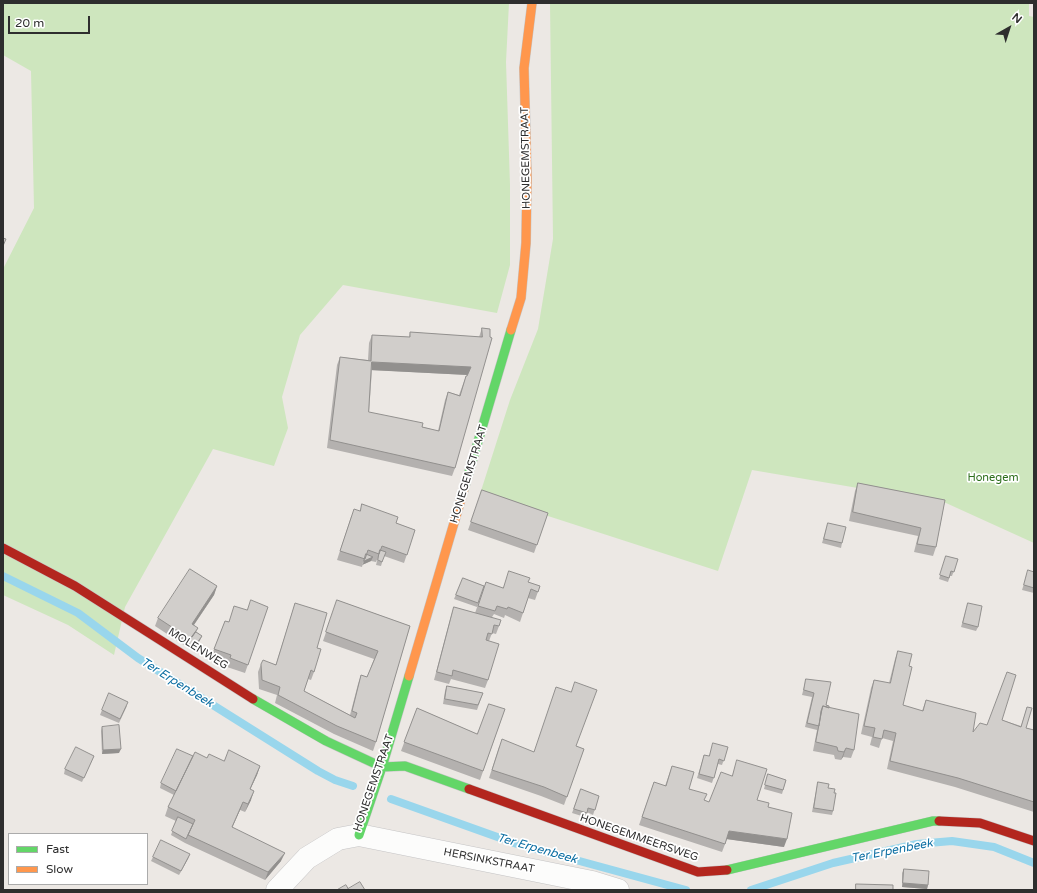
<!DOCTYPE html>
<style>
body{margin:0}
#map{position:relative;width:1037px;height:893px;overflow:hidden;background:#ece8e4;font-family:"Varela Round",sans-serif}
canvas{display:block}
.frame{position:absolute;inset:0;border:4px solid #2e2e2e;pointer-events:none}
.legend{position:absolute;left:8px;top:833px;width:140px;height:52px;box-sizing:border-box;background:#fff;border:1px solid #ababab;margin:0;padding:5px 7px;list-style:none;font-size:12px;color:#2e2e2e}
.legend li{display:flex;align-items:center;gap:8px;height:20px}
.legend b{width:20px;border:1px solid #ababab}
.north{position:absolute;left:989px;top:8px;width:40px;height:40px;-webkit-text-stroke:3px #fff;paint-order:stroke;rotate:39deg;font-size:11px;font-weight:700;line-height:16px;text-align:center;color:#2e2e2e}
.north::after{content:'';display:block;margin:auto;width:14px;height:18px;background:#2e2e2e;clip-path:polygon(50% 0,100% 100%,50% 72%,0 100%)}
.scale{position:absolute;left:8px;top:16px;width:82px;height:18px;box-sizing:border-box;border:2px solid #2e2e2e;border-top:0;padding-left:5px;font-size:12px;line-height:14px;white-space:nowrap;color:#2e2e2e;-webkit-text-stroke:3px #fff;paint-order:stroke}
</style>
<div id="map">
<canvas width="1037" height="893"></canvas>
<div class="frame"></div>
<ul class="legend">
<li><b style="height:5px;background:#63d668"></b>Fast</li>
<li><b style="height:5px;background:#ff974d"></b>Slow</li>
</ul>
<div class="north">N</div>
<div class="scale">20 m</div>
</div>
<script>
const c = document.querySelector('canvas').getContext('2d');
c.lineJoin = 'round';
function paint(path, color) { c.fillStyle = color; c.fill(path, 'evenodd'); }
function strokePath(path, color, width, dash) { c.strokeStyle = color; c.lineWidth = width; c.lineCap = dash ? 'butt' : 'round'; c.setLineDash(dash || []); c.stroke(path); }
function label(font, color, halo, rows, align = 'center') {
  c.font = font + ' "Varela Round",sans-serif'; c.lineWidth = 3.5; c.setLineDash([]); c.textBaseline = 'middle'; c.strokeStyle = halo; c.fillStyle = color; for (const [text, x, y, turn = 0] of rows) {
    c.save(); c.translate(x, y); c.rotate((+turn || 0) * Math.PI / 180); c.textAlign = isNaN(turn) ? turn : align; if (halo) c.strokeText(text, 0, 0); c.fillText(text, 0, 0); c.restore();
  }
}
const green = new Path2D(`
 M3,3h506l-3,59 4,123v80l-13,48 -154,-28 -43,50 -18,62 6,31 -14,38 -61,-17 -88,158 -11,48 -46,-30 -65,-30v-326l31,-61 -3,-137 -28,-16z
 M550,3h479v13l5,1v526l-88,-40 -194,-33 -34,101 -238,-77 30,-94 28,-71 15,-90z`);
const stream = new Path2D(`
 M3,576l75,37 60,45 180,113 17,9 18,6
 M391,799l126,45 169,46
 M751,890l82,-27 84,-19 35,-3 42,6 40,16`);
const street = new Path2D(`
 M277,890l30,-32 31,-19 21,-4 233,47 26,8`);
const fast = new Path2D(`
 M464,489l47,-159
 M253,699l73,42 56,26 23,-1 64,23
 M359,835l23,-68 27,-91
 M727,870l206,-49h6`);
const slow = new Path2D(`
 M511,330l10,-32 5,-55 1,-65 -3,-110 8,-65
 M409,676l55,-187`);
const jam = new Path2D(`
 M3,548l72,38 178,113
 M469,789l229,83 29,-2
 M939,821l41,2 54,18`);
const wall = new Path2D(`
 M482,328l8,1 -35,139 -3,8 -125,-28 10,-83 3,-8 28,3 1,-17 3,-8 37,2 1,-5 69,5zM372,370l96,5 -1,1h-1l-7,19 -11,-3 -3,8 -7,31 -69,-19z
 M858,483l87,17 -9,47 -3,9 -19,-4 4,-16 -69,-15 6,-30z
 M482,490l66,23 -14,40 -66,-23z
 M362,504l34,19 19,7 -11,33 -20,-7 -3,10 -5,-1 2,-8 -2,5 -5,-1 -9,4 1,-3 -1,5 -25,-7 14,-43 9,-6z
 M828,523l14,20 -1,5 -19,-5z
 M946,556l12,3 -6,17h-2l-2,6 -9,-3z
 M1034,572v21l-12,-3 5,-16z
 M463,578l21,8 -7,21 -23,-8z
 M486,582l17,6 25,-6 12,4 -5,14 -7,-2 -8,24 -15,-7 -1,3 -10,-4 -2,3 7,9 -3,8 -4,-1 -3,8 -1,39 -3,8 -34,-9 -2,5 -15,-4 17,-64 3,-9 21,6z
 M217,586l-3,9 -20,30 2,7 6,4 -2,4 -7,11 -38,-25 3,-8z
 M337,600l73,26 -34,116 -3,9 -39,-17 -59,-31 2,-8 -18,-6 -1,-17 3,-8h15l19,-61 22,45 -3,24 -3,8 -3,-1 -4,12 46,24 8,-31 3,-9 6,2 7,-18 -51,-18z
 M968,603l10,24 -2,4 -15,-4z
 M268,607l-23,66 -18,-6 1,-4 -17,-6 14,-36 4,1 18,-12z
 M898,651l11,15 -6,39 19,6 4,-11 47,32 14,-7 15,-5 19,6 6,-19 -1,21 8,2v82l-79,-25 -68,-18 6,-28 -11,-3 -3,10 -9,-3 2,-8 -11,-3 10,-46 3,-8 15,3 6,-24z
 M806,679l23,29 25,42 -3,8 -8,-1 -2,3 -6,-1 -1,-4 -21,-4 4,-21 -12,-3 7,-30 -10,-2z
 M447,686l36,7 -6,17 -34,-6 2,-13z
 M127,706l-8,17 -19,-8 2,-5z
 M417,708l60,26 28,-25 -25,71 -79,-29z
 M102,727l17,26 -17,1 -1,-23z
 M576,746l8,3 -20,56 -23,-9 -52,-18 10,-31 35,5z
 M728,747l-6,18 -4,-1 -6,19 -15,-5 7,-23 4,1z
 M94,756l-12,26 -18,-8 1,-5z
 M193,756l31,5 36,5 -3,9 -7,15 1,10 -6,12 -5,-2 -8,17 49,34 -16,19 -80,-37 -14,-8 5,-14 -11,-5 3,-9 6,-12 -14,-7 1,-5z
 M672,766l17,23 15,11 5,2 48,-2 11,7 16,40 -57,-8 -5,13 -83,-27 15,-43 11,4z
 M768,774l18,6 -4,14 -18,-5z
 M818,782l10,6 6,5 -1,18 -1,4 -20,-3 5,-26z
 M581,789l18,7 -6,19 -6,-3 -2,5 -13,-4z
 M190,854l-11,21 -28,-14 2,-4z
 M904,869l24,16 -1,4 -25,-2v-14z`);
const shadedWall = new Path2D(`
 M372,362l99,5 -3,8 -99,-5z
 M368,550l-3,9 8,-2 -2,4 -9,4 2,-3 -2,5z
 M217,586l-3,9 -25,37 3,-8z
 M198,628l-4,8 -6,7 -1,5 3,-9z
 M202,636l-2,4 -7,11 1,-4z
 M846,748l-3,9 -2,3 3,-8z
 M121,749l-2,4 -17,1 1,-4z
 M260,766l-3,9 -11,23 4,-9z
 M254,791l-3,9 -6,12 3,-8z
 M243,802l-3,8 -11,25 3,-8z
 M729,831l58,8 -3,8 -58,-8z
 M285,853l-4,8 -16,19 3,-8z
 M190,854l-2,5 -9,16 2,-4z
 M903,883l25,2 -1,4 -25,-2z`);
const building = new Path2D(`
 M3,238l3,1 -3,7z
 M482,328l8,1v8l2,1 -37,130 -125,-28 10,-83 31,4 1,-26 38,2v-5l72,5zM372,362l99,5 -4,9h-1l-6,20 -12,-4 -9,39 -17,-4 1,-4 -54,-11z
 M858,483l87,17 -9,47 -19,-3 4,-16 -68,-16z
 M482,490l66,23 -11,32 -66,-23z
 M362,504l36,13 -2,6 19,7 -8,25 -25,-9 -3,8 -11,-4 -3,9 -25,-8 14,-42 6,2z
 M828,523l18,4 -4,16 -18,-4z
 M380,550l6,2 -4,10 -4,-2z
 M366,554l7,3 -9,4z
 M946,556l12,3 -4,13 -3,-1 -2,7 -9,-3z
 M190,569l27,17 -25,38 6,4 -8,11 -32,-21z
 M1028,570l6,2v16l-10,-3z
 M509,571l21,7 -2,4 12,4 -2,6 -7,-3 -8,24 -15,-6 -1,2 -10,-3 -2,5 -17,-5 8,-24 17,6z
 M463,578l21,8 -6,17 -22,-8z
 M251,600l17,7 -20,58 -18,-7 1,-3 -17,-6 11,-28 4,1 5,-16 13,4z
 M337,600l73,26 -34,116 -39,-16 -59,-31 2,-8 -18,-7 -1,-16 2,-4 13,5 19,-62 32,10 -10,35 4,1 -7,23 -3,-2 -7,21 51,27 2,-5 -5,-2 9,-36 6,2 11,-26 -52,-19z
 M968,603l14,3 -4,21 -15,-4z
 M454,607l47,13 -2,6 -5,-1 -2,9 -4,-1 -2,7 13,4 -11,36 -35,-10 -1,6 -15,-4z
 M196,632l6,4 -8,11 -6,-4z
 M898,651l14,3 -3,12 3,1 -9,38 20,6 3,-11 50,13 -3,19 7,-9 7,2 20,-53 9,3 -14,45 19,7 6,-20 5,1 -6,20 8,2v72l-76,-24 -68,-17 6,-28 -12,-3 -2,9 -9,-2 2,-9 -11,-2 10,-46 16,3z
 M806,679l25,3 -5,23 3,1v2l-6,-2 -2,5 -2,15 -12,-3 7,-30 -10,-3z
 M575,682l22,8 -21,56 8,3 -17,48 -23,-10 -52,-17 10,-31 32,13 22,-65 15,5z
 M447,686l36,7 -5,12 -33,-6z
 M109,693l19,9 -8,17 -18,-9z
 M489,704l16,5 -22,62 -79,-29 13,-34 60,26z
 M823,706l36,8 -5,36 -8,-2 -2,4 -6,-1 -1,-4 -21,-5z
 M119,725l2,24 -18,1 -1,-23z
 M713,743l15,4 -4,14 -5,-2 -5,19 -15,-4 5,-19 5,1z
 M76,747l18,9 -10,22 -19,-9z
 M177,749l16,7 -17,35 -15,-8z
 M229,750l31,16 -10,23 4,2 -6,13 -5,-2 -11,25 53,26 -17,19 -80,-37 7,-15 -27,-13 27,-55 12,6 2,-4 15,7z
 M737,760l30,9 -10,31 12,3 -1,4 24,6 -5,26 -58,-8 -4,13 -83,-27 12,-35 12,4 6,-20 22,6 -5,17 18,5 -3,6 5,2 12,-30 11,4z
 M768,774l18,6 -3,10 -18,-5z
 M818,782l11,2 -1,4 7,1 -1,4h2l-3,18 -19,-3z
 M581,789l18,7 -4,14 -7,-2 -1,5 -13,-4z
 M178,817l15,7 -7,15 -14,-8z
 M161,840l29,14 -9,17 -28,-14z
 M904,869l25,2 -1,14 -25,-2z
 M360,882l5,8h-16l-1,-1z
 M856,884l37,1v5h-37z
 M346,885l3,5h-12z`);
const streetNames = [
 ["HONEGEMSTRAAT",526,158,-91],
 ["HONEGEMSTRAAT",469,474,-73],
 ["MOLENWEG",198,649,32],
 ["HONEGEMSTRAAT",374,783,-71],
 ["HONEGEMMEERSWEG",639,838,19],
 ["HERSINKSTRAAT",489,861,11]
];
const parkNames = [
 ["Honegem",993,478]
];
const waterNames = [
 ["Ter Erpenbeek",177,683,32],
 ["Ter Erpenbeek",537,849,16],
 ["Ter Erpenbeek",892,851,-11]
];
paint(green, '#cee6be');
strokePath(stream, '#99d6ec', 8);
strokePath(street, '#c5c4c5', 23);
strokePath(fast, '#c5c4c5', 10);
strokePath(slow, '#c5c4c5', 10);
strokePath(jam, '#c5c4c5', 10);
strokePath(street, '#fcfcfb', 22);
strokePath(fast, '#63d668', 9);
strokePath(slow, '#ff974d', 9);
strokePath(jam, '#b3261e', 9);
paint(wall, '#b4b1af');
paint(shadedWall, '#92908e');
paint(building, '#d1cecb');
strokePath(building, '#92908e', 1);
label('11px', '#2e2e2e', '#fff', streetNames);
label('11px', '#2c6e1b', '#fff', parkNames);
label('italic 12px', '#0d6fa3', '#fff', waterNames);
</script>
